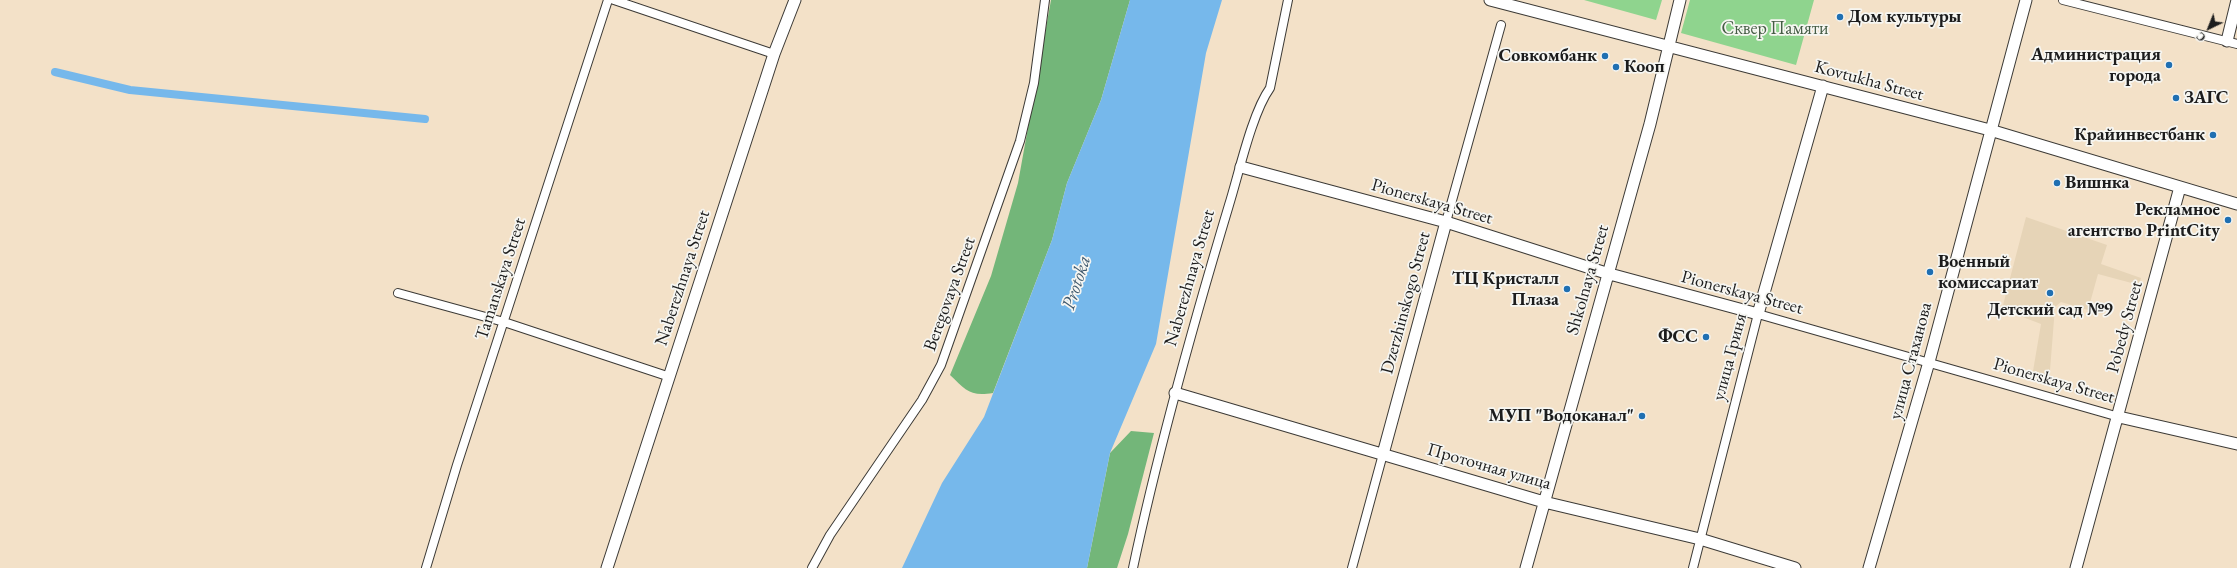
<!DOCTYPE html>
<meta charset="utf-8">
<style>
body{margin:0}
#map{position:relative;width:2237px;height:568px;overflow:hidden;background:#f3e1c8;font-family:"EB Garamond",serif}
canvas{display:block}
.north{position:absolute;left:2189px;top:8px;width:40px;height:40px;-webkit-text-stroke:3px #f6f6f2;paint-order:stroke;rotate:223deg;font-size:11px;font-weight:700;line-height:16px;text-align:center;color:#1c1c1c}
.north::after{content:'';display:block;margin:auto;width:14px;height:18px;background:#1c1c1c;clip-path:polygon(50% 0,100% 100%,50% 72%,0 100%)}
</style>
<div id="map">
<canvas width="2237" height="568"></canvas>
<div class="north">С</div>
</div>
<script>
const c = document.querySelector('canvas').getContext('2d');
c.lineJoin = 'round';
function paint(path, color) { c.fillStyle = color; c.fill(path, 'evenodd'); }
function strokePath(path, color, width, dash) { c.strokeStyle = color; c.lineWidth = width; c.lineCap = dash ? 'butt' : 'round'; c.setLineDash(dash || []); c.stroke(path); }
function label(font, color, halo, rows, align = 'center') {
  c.font = font + ' "EB Garamond",serif'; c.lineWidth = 3.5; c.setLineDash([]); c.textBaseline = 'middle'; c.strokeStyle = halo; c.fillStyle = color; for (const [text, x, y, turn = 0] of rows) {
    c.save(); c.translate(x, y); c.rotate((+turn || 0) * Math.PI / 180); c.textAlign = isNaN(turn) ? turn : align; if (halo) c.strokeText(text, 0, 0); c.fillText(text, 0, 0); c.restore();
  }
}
const built = new Path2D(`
 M2026,217l81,28 -6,19 40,14 -2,7 -41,-11 -10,36 -27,-8 -6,5 -6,76 -17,-6 9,-53 -39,-15z`);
const green = new Path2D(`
 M1584,0h78l-6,20z
 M1690,0h124l-18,65 -115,-32z`);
const forest = new Path2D(`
 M1051,0h79l-29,100 -34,83 -15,57 -59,153c-23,4 -27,-3 -43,-18l41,-99 27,-93z
 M1131,431l23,2 -26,101 -11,34h-30l23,-115z`);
const water = new Path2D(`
 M1130,0h92l-16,53 -50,291 -46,109 -23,115h-185l40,-85 42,-66 68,-177 15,-57 34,-83z`);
const canal = new Path2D(`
 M55,72l75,18 295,29`);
const street = new Path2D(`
 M614,0l160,54
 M2063,0l174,44
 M1446,222l55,-197
 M398,293l106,29 166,55
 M426,568l31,-103 151,-465
 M812,568l18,-33 92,-135 19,-35 79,-224 14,-58 11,-83
 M1133,568c26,-123 60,-243 96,-363 10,-32 23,-92 41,-117l18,-88
 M1352,568l31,-114
 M1693,568l65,-254 361,103`);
const secondary = new Path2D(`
 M1490,0l500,130 247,74
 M2227,41l10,-41
 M1241,167l205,55 160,51 152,41 65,-228
 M1175,393l369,109 156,37 95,29
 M2119,417l118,27
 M1383,454l63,-232
 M607,568l167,-514 21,-54
 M1526,568l124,-444 30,-124
 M1869,568l60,-206 97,-362
 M2076,568l104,-381`);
const markers = [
 [1840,17,4,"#1f6fb2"],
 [1605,56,4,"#1f6fb2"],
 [2169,65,4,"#1f6fb2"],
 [1616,67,4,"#1f6fb2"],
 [2176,98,4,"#1f6fb2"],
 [2213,135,4,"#1f6fb2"],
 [2057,183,4,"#1f6fb2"],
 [2228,220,4,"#1f6fb2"],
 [1930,272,4,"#1f6fb2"],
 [1567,289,4,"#1f6fb2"],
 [2050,293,4,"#1f6fb2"],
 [1706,337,4,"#1f6fb2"],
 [1642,416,4,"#1f6fb2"]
];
const poiNames = [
 ["Дом культуры",1848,17,"left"],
 ["Администрация",2161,55],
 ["города",2161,76],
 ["Совкомбанк",1597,56],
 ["Кооп",1624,67,"left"],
 ["ЗАГС",2184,98,"left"],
 ["Крайинвестбанк",2205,135],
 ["Вишнка",2065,183,"left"],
 ["Рекламное",2220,210],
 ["агентство PrintCity",2220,231],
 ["Военный",1938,262,"left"],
 ["комиссариат",1938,283,"left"],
 ["ТЦ Кристалл",1559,279],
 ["Плаза",1559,300],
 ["Детский сад №9",2050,310,"center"],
 ["ФСС",1698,337],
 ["МУП \"Водоканал\"",1634,416]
];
const parkNames = [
 ["Сквер Памяти",1775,29]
];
const streetNames = [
 ["Kovtukha Street",1869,81,15],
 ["Pionerskaya Street",1432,202,16],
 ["Naberezhnaya Street",683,278,-72],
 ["Naberezhnaya Street",1190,278,-74],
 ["Tamanskaya Street",501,279,-72],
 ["Shkolnaya Street",1588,280,-74],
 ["Pionerskaya Street",1742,293,15],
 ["Beregovaya Street",950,294,-70],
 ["Dzerzhinskogo Street",1406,303,-75],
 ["Pobedy Street",2125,327,-75],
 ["улица Гриня",1730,357,-75],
 ["улица Стаханова",1911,361,-75],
 ["Pionerskaya Street",2054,381,16],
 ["Проточная улица",1489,467,16]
];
const waterNames = [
 ["Protoka",1077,283,-72]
];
paint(built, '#e6d4b7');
paint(green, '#8fd48e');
paint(forest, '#73b679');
paint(water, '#76b8eb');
strokePath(canal, '#76b8eb', 8);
strokePath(street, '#3c3a36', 10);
strokePath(secondary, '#3c3a36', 13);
strokePath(street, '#fff', 8);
strokePath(secondary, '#fff', 11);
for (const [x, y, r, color] of markers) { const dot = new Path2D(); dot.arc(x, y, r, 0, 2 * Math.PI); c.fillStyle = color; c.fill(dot); strokePath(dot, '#f6f6f2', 1.5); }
label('bold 18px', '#1c1c1c', '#f6f6f2', poiNames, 'right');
label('18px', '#445c44', '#f6f6f2', parkNames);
label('18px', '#1c1c1c', '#f6f6f2', streetNames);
label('italic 19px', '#405a6f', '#f6f6f2', waterNames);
</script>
